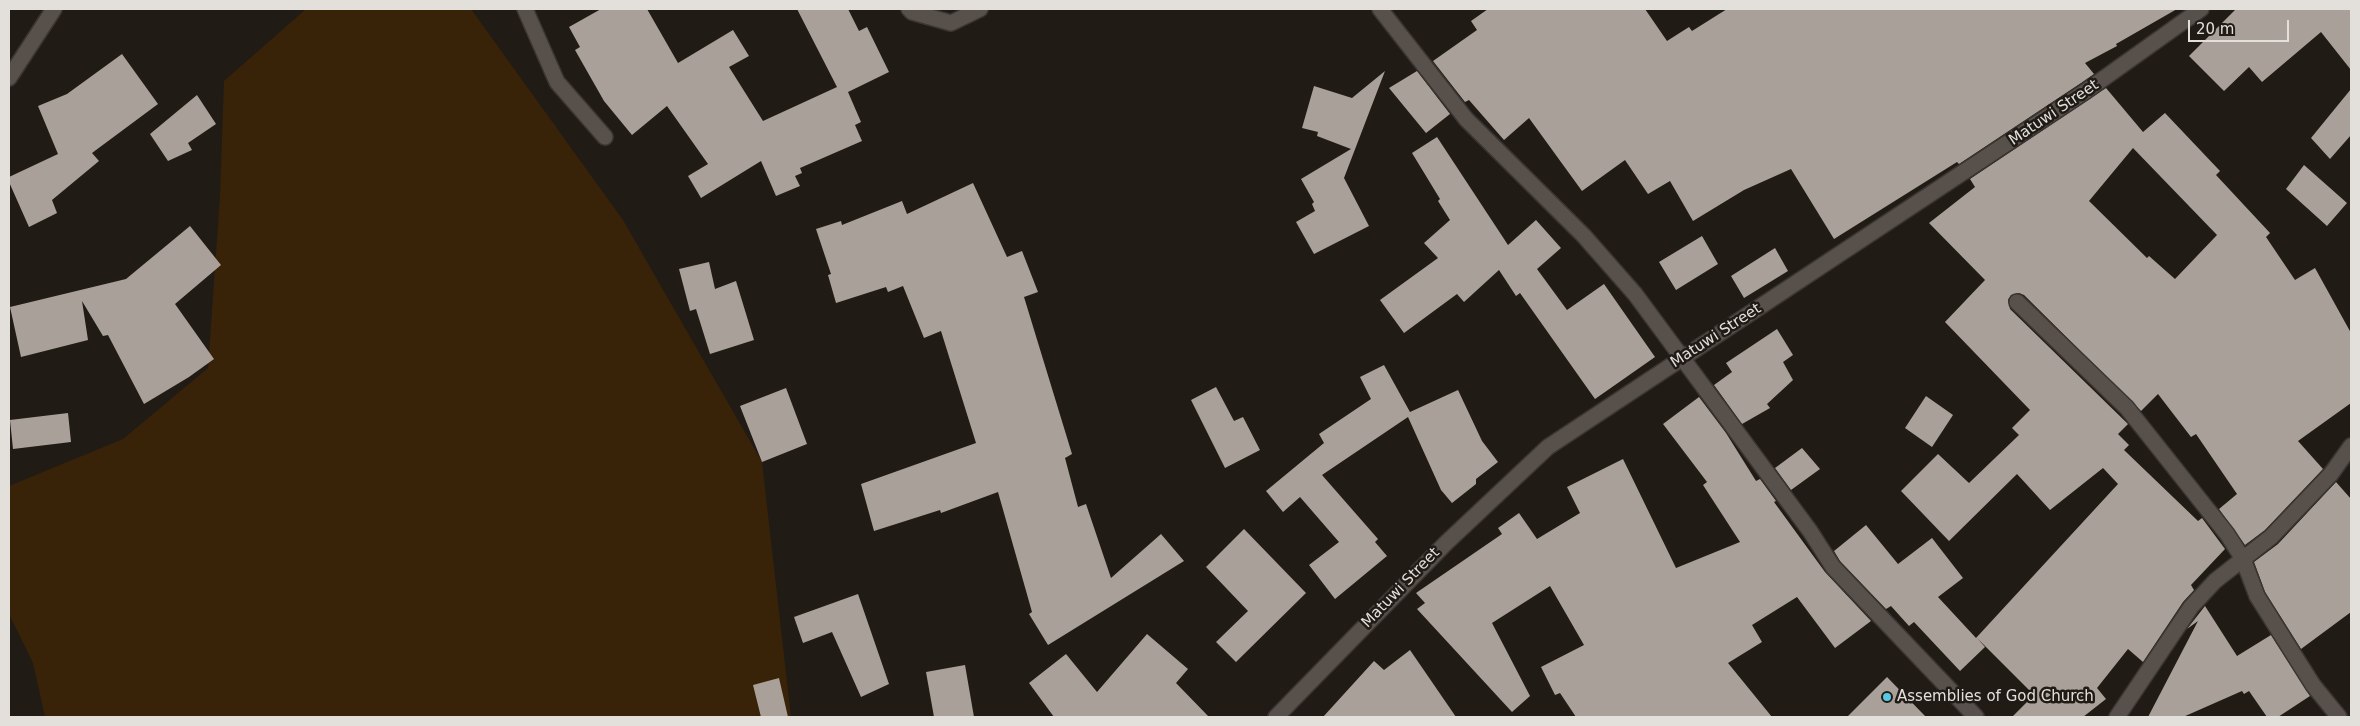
<!DOCTYPE html>
<style>
body{margin:0}
#map{position:relative;width:2360px;height:726px;overflow:hidden;background:#211b16;font-family:"DejaVu Sans",sans-serif}
canvas{display:block}
.frame{position:absolute;inset:0;border:10px solid #e3dfdb;pointer-events:none}
.scale{position:absolute;left:2188px;top:20px;width:101px;height:22px;box-sizing:border-box;border:2px solid #e3dfdb;border-top:0;padding-left:6px;font-size:15px;line-height:18px;white-space:nowrap;color:#e3dfdb;-webkit-text-stroke:4px #211b16;paint-order:stroke}
</style>
<div id="map">
<canvas width="2360" height="726"></canvas>
<div class="frame"></div>
<div class="scale">20 m</div>
</div>
<script>
const c = document.querySelector('canvas').getContext('2d');
c.lineJoin = 'round';
function paint(path, color) { c.fillStyle = color; c.fill(path, 'evenodd'); }
function strokePath(path, color, width, dash) { c.strokeStyle = color; c.lineWidth = width; c.lineCap = dash ? 'butt' : 'round'; c.setLineDash(dash || []); c.stroke(path); }
function label(font, color, halo, rows, align = 'center') {
  c.font = font + ' "DejaVu Sans",sans-serif'; c.lineWidth = 5; c.setLineDash([]); c.textBaseline = 'middle'; c.strokeStyle = halo; c.fillStyle = color; for (const [text, x, y, turn = 0] of rows) {
    c.save(); c.translate(x, y); c.rotate((+turn || 0) * Math.PI / 180); c.textAlign = isNaN(turn) ? turn : align; if (halo) c.strokeText(text, 0, 0); c.fillText(text, 0, 0); c.restore();
  }
}
const green = new Path2D(`
 M306,9h165l152,211 139,242 29,255h-746l-12,-54 -24,-49v-128l114,-47 85,-71 12,-172 4,-115z`);
const building = new Path2D(`
 M601,9h46l31,54 55,-33 16,26 -20,11 34,54 74,-34 -40,-78h51l11,22 8,-4 22,45 -41,20 13,30 -6,3 7,16 -62,27 2,5 -7,3 5,10 -24,10 -15,-35 -60,37 -13,-22 20,-12 -41,-58 -35,29 -28,-34 -29,-51 5,-3 -11,-20z
 M1488,9h157l22,32 22,-14 3,4 35,-22h450l-61,35 1,2 -32,17 9,11 -13,9 -122,81 -2,-2 -123,77 -43,-70 -47,21 -51,31 -23,-40 -22,13 -23,-34 -43,31 -53,-73 -25,22 -35,-40 -4,2 -32,-41 44,-31 -6,-9z
 M2236,9h115v61l-30,-38 -59,50 -13,-15 -25,24 -35,-35z
 M122,54l36,50 -66,49 7,8 -47,39 5,13 -28,14 -20,-45v-5l49,-23 -20,-48 29,-12z
 M1385,71l-41,107 25,48 -55,28 -18,-32 19,-11 -3,-7 2,-2 -13,-23 50,-30 -34,-13 1,-4 -16,-4 12,-42 38,12z
 M1417,71l33,43 -24,19 -37,-45z
 M2106,88l37,44 22,-19 55,58 -4,4 54,58 -4,4 29,43 20,-12 36,65v70l-53,38 25,28 -58,61 -20,15 -26,-36 18,-15 -41,-60 -5,3 -33,-43 -17,17 -117,-116 -5,-2 -8,2 -3,5 2,9 118,115 -10,10 11,11 -5,5 74,71 4,-3 23,31 -34,36 3,5 -11,12 -40,60 -15,-13 -31,39 9,11 -23,18h-71l22,-22 -57,-57 8,9 -25,24 -46,-49 -5,4 -18,-20 -5,3 -46,-48 -6,-10 32,-26 32,39 34,-26 31,40 -25,19 38,41 142,-154 -15,-16 -53,42 -33,-36 -68,67 -48,-50 37,-37 31,29 50,-48 -7,-7 18,-18 -85,-88 40,-42 -56,-57 46,-36 -5,-8zM2133,148l84,87 -42,44 -26,-23 -2,2 -58,-57z
 M2351,89v46l-21,24 -19,-21z
 M197,95l19,29 -28,19 4,7 -24,11 -18,-27z
 M1437,137l71,108 28,-25 25,28 -24,21 30,41 37,-26 51,73 -60,42 -75,-106 -4,3 -17,-26 -35,32 -7,-8 -53,39 -24,-33 58,-42 -14,-15 26,-23 -12,-19 2,-2 -28,-46z
 M2304,165l43,38 -20,23 -41,-37z
 M973,183l34,74 15,-6 16,41 -14,5 48,157 -7,4 13,49 8,-3 25,74 50,-44 23,27 -136,84 -19,-31 3,-2 -34,-120 -57,21 -1,-3 -66,21 -13,-47 115,-41 -35,-112 -17,7 -21,-52 -15,6 -2,-5 -50,16 -8,-28 3,-1 -15,-45 25,-8 1,4 60,-24 5,13z
 M190,226l31,39 -46,39 39,55 -25,18 -45,27 -36,-69 -5,1 -21,-35 6,39 -67,17 -11,-50 116,-28z
 M1702,236l16,28 -42,26 -17,-28z
 M1775,248l13,23 -44,27 -13,-22z
 M709,262l6,27 21,-8 18,59 -44,14 -14,-45 -6,2 -11,-42z
 M1777,329l16,26 -10,7 10,18 -26,24 3,4 -28,16 -28,-39 18,-13 -6,-9z
 M1384,365l26,47 48,-22 24,51 16,21 -22,17v5l-24,19 -11,-13 -33,-73 -86,58 56,64 -3,3 12,14 -52,43 -26,-34 30,-23 -39,-45 -17,15 -17,-21 58,-48 -5,-9 52,-35 -11,-22z
 M1216,387l18,34 9,-4 17,33 -35,18 -34,-68z
 M786,388l21,56 -45,18 -22,-56z
 M1926,396l27,19 -21,32 -27,-19z
 M1699,397l27,36 30,48 4,-2 16,22 -2,1 51,70 46,49 -36,27 -38,-51 -45,28 10,17 -34,21 44,54h-196l-16,-24 -5,2 -14,-28 43,-22 -34,-59 -58,37 38,73 -18,16 -95,-103 8,-6 -9,-10 86,-59 -4,-6 21,-15 18,26 43,-26 -13,-26 56,-28 53,109 64,-26 -37,-57 4,-3 -44,-58z
 M68,413l3,29 -58,7 -3,-29z
 M1802,448l18,21 -29,21 -16,-22z
 M2336,482l15,17v113l-50,37 -36,-57 -11,-30 24,-18z
 M1244,529l62,64 -70,69 -20,-20 32,-31 -42,-44z
 M858,594l31,90 -28,13 -29,-65 -29,11 -9,-26z
 M2205,606l32,50 34,-21 39,61 -32,21h-11l-18,-26 -5,3 -2,-3 -59,26h-35l50,-96 -11,8z
 M1147,634l41,35 -12,14 33,34h-155l-25,-34 37,-29 31,38z
 M1410,650l46,67h-133l51,-56 10,9z
 M965,665l9,52h-40l-8,-45z
 M1887,677l39,40h-79z
 M779,678l9,39h-27l-8,-32z`);
const minor = new Path2D(`
 M525,9l32,73 48,55
 M909,9l3,3 39,11 29,-14
 M1380,9l86,110 118,117 51,58 175,237 23,36 143,150
 M9,78l45,-69
 M2017,302l110,106 100,126 16,25 14,37 56,89 26,32
 M1276,717l170,-174 102,-96 538,-356 115,-82
 M2117,717l74,-110 24,-26 56,-44 60,-63 20,-28`);
const markers = [
 [1887,697,5,"#58c9e4"]
];
const streetNames = [
 ["Matuwi Street",2054,113,-34],
 ["Matuwi Street",1716,336,-33],
 ["Matuwi Street",1401,588,-46]
];
const poiNames = [
 ["Assemblies of God Church",1897,697]
];
paint(green, '#382208');
paint(building, '#a9a199');
strokePath(minor, '#3b3633', 18);
strokePath(minor, '#58514b', 15);
for (const [x, y, r, color] of markers) { const dot = new Path2D(); dot.arc(x, y, r, 0, 2 * Math.PI); c.fillStyle = color; c.fill(dot); strokePath(dot, '#211b16', 2); }
label('15px', '#e3dfdb', '#211b16', streetNames);
label('15px', '#e3dfdb', '#211b16', poiNames, 'left');
</script>
